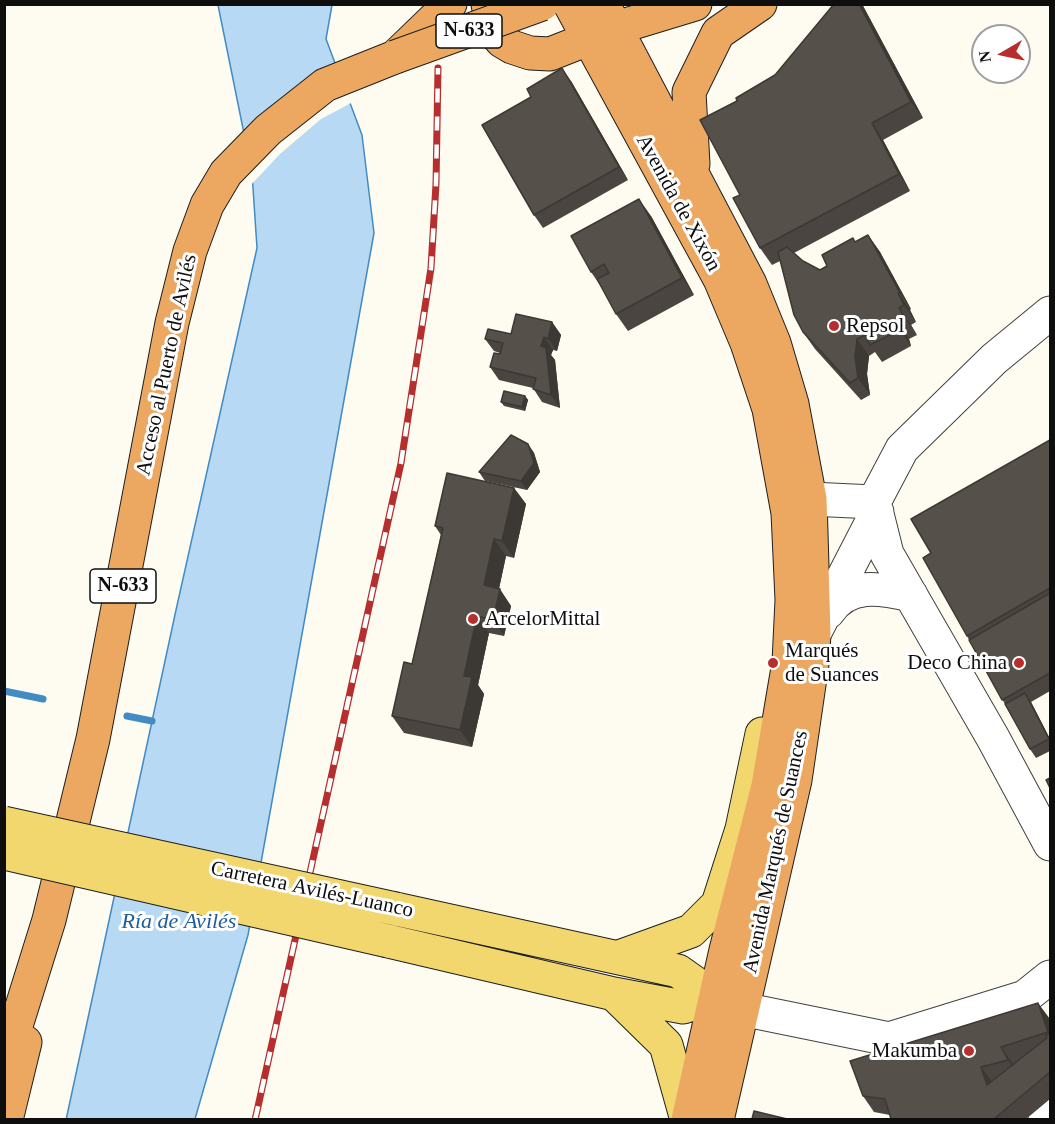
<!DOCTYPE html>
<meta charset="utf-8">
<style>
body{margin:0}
#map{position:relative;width:1055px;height:1124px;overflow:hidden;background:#fefcf0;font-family:Georgia,serif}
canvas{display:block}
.frame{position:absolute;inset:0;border:6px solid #0e0e0e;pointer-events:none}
.north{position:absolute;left:971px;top:24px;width:60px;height:60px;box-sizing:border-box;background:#fff;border:2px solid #9f9f9f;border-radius:50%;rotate:261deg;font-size:16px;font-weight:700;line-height:24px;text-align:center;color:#0e0e0e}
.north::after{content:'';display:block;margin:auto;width:21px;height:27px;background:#b62e2e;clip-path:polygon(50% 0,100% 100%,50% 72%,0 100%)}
</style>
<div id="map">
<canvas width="1055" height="1124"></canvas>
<div class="frame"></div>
<div class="north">N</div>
</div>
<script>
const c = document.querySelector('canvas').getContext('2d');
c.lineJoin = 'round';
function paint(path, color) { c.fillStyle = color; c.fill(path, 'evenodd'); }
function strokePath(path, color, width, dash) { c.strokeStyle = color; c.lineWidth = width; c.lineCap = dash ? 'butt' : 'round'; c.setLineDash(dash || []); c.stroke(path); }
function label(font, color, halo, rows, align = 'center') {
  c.font = font + ' Georgia,serif'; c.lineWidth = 6; c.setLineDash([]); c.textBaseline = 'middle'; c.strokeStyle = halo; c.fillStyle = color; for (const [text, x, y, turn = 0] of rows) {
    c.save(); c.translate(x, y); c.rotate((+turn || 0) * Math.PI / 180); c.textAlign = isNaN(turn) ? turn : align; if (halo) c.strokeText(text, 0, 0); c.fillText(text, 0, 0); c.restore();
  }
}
const water = new Path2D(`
 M218,5h114l-6,34 36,96 12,98 -126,702 -53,184 -129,1 110,-510 81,-362 -5,-75z`);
const pier = new Path2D(`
 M338,62l15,40 -32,17 -41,35 -30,32 -8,-51 24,-25 43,-31z`);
const stream = new Path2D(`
 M4,691l39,8
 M127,716l25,5`);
const minor = new Path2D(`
 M810,499l64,3 13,52 106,184 57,106
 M874,502l28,-53 92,-90 56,-46
 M828,612c20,-30 52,-24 83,-17
 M814,634l63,-122
 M742,1009l147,30 136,-42 25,-20
 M1045,1120l5,-5`);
const major = new Path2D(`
 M396,909l282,62 37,26 3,15
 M388,941l226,53 69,13 32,-10 15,-20
 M619,957l72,-26 27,-27 24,-75 20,-95
 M614,994l52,51 21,75`);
const highway = new Path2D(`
 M488,4l5,27 9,10 10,6 18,6 20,1 66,-26 79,-24
 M570,4l150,275 27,64 22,66 19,104 4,87 -3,62 -21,124 -42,164 -38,170
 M603,4l147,280 24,59 18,61 18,95 4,135 -2,30 -17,116 -78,340
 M693,164l-4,-72 29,-59 42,-29
 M4,1064l45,-144 44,-181 79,-416 18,-72 17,-46 19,-32 42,-43 57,-45 70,-28 55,-53
 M6,1120l19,-78`);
const rail = new Path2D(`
 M255,1120l146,-657 30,-195 5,-84 2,-116`);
const majorBridge = new Path2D(`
 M4,823l392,86
 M4,853l384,88`);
const highwayBridge = new Path2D(`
 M395,57l147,-53`);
const wall = new Path2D(`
 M834,4h28l61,114 -40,22 27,51 -116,62 9,8 17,9 7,-4 28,-24 13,-7 12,17 31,57 -1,1 6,12 -5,3 6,10 -8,4 2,7 -29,16 -7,-10 -6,4 -2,18 3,21 -9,5 -46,-51 -12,-17 -23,-71 -8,4 -12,-17 -20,-53 35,-120z
 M571,81l57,99 -85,48 -9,-13z
 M651,216l43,79 -66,36 -12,-17 -16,-29 -9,-13z
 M552,322l9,13 -4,16 -4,-1 -2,5 4,5 5,48 -18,-6 -9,-14 -34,-8 -9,-13 10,-14 -6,-2 -9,-12 26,-5z
 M525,396l3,4 -3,11 -21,-5 -3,-4z
 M1050,440v251l-19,11 19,37v12l-14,7 -6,-9 -63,-113 -36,-83z
 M528,444l6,9 6,19 -13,18 -42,-9 -6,-9z
 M514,488l12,16 -12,54 -8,-2 -7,33 12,17 -7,30 -15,-3 -11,52 6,9 -12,53 -68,-14 -12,-17 20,-52 29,-129 -6,-9z
 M1050,1019v80l-24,20h-135l-1,-4 -16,-3 -11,-16z`);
const shadedWall = new Path2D(`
 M859,4h3l61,114 -12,-16z
 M562,68l9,13 57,99 -9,-13z
 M872,123l11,17 27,51 -11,-17z
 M639,199l12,17 43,79 -12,-17z
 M868,235l12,17 31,57 -11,-16z
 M898,293l12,17 6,12 -12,-17z
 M899,308l12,17 6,10 -12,-17z
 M552,322l9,13 -4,16 -9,-12z
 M897,323l12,16 2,7 -11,-16z
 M544,337l9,13 -2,5 4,5 5,48 -9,-13 -10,-49z
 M857,339l12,17 -2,18 3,21 -12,-17 -3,-21z
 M525,396l3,4 -3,11 -3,-4z
 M528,444l6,9 6,19 -13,18 -6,-9z
 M514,488l12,16 -12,54 -12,-17z
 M494,539l12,17 -10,46 -12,-17z
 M500,589l11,17 -7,30 -11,-16z
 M477,616l12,17 -11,52 6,9 -12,53 -12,-17 4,-54z
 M1025,693l6,9 19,37v2z
 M1038,1003l12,16v17l-2,-4z
 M1001,1047l12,17 7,12 -12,-16z
 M981,1067l12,16 -6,2z`);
const building = new Path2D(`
 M834,4h25l52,98 -39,21 27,51 -139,74 -27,-50 7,-3 -40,-75 37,-19 -1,-3 39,-23z
 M562,68l57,99 -85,48 -52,-90 49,-28 -4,-8z
 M639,199l43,79 -66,36 -19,-35 12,-6 -5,-9 -13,8 -20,-36z
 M868,235l32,58h-2l6,12 -5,3 6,10 -8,5 3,7 -30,15 -5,-10 -8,4 -2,18 3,21 -8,5 -47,-51 -9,-17 -16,-63 9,-5 16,14 17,9 7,-4 -5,-11 31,-17 2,4z
 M516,314l36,8 -4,17 -4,-2 -3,9 5,2 5,47 -18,-6 3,-11 -46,-11 4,-14 6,1 3,-11 -18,-4 3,-10 23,5z
 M504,391l21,5 -3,11 -21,-5z
 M511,435l17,9 6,19 -13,18 -42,-9z
 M1050,440v148l-83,48 -44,-78 8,-5 -20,-34z
 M447,473l67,15 -12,53 -8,-2 -10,46 16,4 -7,31 -16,-4 -13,60 8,1 -12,53 -68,-14 12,-54 8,2 31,-136 -8,-2z
 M1050,593v80l-48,27 -33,-60z
 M1025,693l24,46 -19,10 -25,-45z
 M1050,778v10l-4,-8z
 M1038,1003l10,29 -47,15 7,13 -27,7 6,18 60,-47 -1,-3 4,-2v39l-56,47h-103l-6,-20 -22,-3 -13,-35z
 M754,1111l33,8h-35z`);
const markers = [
 [834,326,6,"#b62e2e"],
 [473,619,6,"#b62e2e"],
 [773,663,6,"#b62e2e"],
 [1019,663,6,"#b62e2e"],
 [969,1051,6,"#b62e2e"]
];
const shields = [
 [469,31,66],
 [123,586,66]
];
const shieldNames = [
 ["N-633",469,31],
 ["N-633",123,586]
];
const streetNames = [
 ["Avenida de Xixón",678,203,61],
 ["Acceso al Puerto de Avilés",167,365,-78],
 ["Avenida Marqués de Suances",776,852,-78],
 ["Carretera Avilés-Luanco",312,890,12]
];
const poiNames = [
 ["Repsol",846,326],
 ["ArcelorMittal",485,619],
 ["Marqués",785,651],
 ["de Suances",785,675],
 ["Deco China",1007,663,"right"],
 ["Makumba",957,1051,"right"]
];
const waterNames = [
 ["Ría de Avilés",179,922]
];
paint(water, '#b7d9f3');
strokePath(water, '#428bc5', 1.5);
paint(pier, '#fefcf0');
strokePath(stream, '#428bc5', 7);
strokePath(minor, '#414141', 35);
strokePath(major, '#1f1f1f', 35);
strokePath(highway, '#1f1f1f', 35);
strokePath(minor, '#fff', 33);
strokePath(major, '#f1d76d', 33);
strokePath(highway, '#eca760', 33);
strokePath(rail, '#b62e2e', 7);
strokePath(rail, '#fff', 4.5, [14]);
strokePath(majorBridge, '#1f1f1f', 35, []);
strokePath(highwayBridge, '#1f1f1f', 35, []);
strokePath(majorBridge, '#f1d76d', 33);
strokePath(highwayBridge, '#eca760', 33);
paint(wall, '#4a4540');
paint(shadedWall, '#3c3834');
paint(building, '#56504b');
strokePath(building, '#3c3834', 1.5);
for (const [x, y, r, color] of markers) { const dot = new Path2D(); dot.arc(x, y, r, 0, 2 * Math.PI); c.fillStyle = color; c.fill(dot); strokePath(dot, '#fff', 2); }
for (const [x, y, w] of shields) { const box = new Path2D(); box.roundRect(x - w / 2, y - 17, w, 34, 4.5); c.fillStyle = '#fff'; c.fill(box); strokePath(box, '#0e0e0e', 1.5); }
label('bold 20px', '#0e0e0e', null, shieldNames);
label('21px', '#0e0e0e', '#fff', streetNames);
label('21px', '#0e0e0e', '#fff', poiNames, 'left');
label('italic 22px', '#1e5d99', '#fff', waterNames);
</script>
